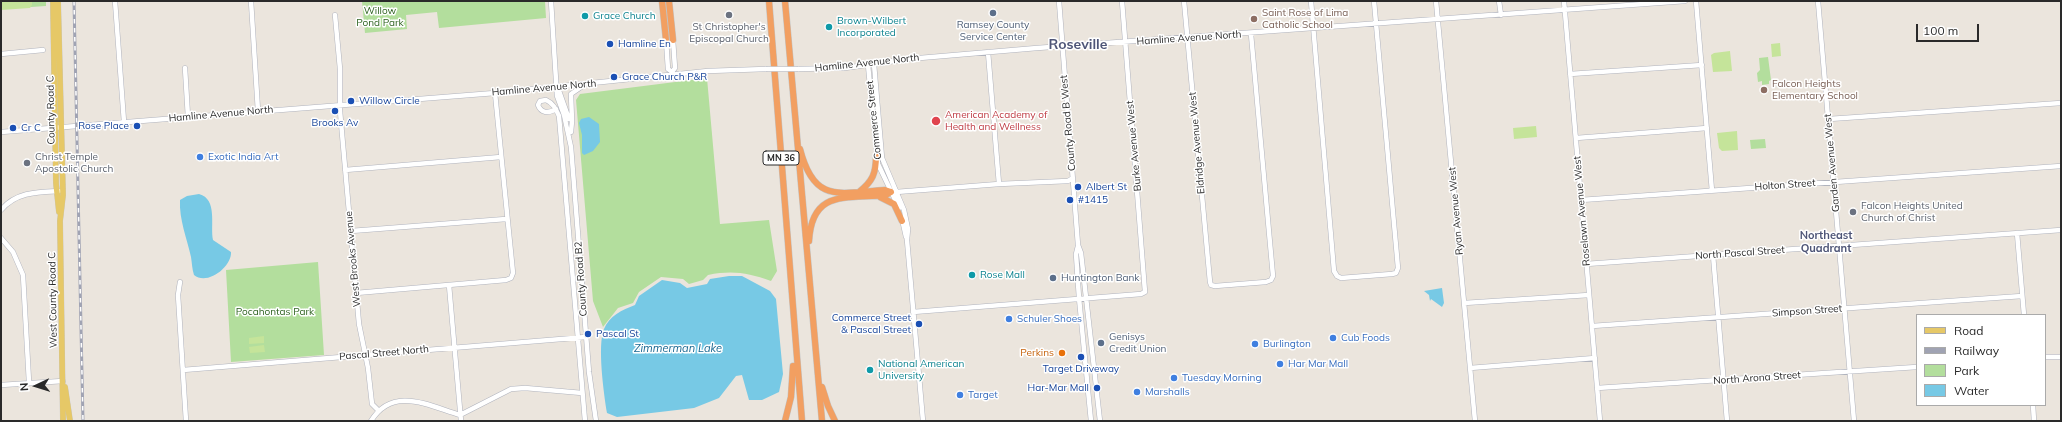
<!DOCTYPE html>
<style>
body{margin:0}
#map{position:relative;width:2062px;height:422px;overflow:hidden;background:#ebe5dd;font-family:Mulish,sans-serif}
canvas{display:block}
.frame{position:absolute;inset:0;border:2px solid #2a2a2a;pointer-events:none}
.legend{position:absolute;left:1916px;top:314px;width:130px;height:92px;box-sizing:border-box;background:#fff;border:1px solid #aaa;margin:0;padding:5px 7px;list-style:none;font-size:12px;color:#2a2a2a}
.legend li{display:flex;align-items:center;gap:8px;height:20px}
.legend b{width:20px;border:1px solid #aaa}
.north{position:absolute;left:16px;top:366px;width:40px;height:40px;-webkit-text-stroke:3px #fff;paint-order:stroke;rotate:266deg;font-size:11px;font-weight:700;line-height:16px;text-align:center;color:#2a2a2a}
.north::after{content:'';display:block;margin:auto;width:14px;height:18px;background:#2a2a2a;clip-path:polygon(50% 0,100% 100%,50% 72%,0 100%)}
.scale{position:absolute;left:1916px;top:24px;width:63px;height:18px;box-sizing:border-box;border:2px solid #2a2a2a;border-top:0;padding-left:5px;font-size:12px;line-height:14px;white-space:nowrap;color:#2a2a2a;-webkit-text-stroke:3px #fff;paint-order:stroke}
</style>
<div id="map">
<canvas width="2062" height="422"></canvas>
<div class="frame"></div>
<ul class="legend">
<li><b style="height:5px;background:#e6c867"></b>Road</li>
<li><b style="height:5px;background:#a0a3b3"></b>Railway</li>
<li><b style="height:11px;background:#b3de9d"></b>Park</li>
<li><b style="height:11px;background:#77c9e5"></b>Water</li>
</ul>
<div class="north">N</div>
<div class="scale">100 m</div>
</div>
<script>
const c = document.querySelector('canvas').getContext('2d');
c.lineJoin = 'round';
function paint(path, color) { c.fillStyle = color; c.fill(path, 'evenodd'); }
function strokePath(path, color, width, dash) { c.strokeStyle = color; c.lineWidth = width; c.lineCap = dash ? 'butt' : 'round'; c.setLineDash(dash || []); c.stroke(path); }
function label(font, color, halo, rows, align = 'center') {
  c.font = font + ' Mulish,sans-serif'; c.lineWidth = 3; c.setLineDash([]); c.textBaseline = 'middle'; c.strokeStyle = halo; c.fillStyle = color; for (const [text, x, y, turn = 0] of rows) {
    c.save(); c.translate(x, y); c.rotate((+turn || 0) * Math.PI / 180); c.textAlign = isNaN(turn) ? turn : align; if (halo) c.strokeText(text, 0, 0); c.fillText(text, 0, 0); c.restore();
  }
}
const green = new Path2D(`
 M1,1h45v5l-45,3z
 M362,1h183l1,17 -107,10 -2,-16 -31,3 1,14 -42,4z
 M1768,57l3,23 -2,1v3l-7,1v-4l-4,1 -1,-9 3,-3 -1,-12z
 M707,78l13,146 49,-4 8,51 -6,10c-23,-8 -38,-11 -63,-6l-5,5 -14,4 -6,-5 -22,-2 -22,15 -6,11 -15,5 -15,19 -10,-26 -17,-201 4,-6z
 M1765,139l1,9 -15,1 -1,-9z
 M318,262l6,93 -93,7 -5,-92z`);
const pitch = new Path2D(`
 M1,1h31v4l-2,3 -29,2z
 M1780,43l1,13 -9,1 -1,-13z
 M1730,51l2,20 -19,1 -2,-17 3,-2z
 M1536,126l1,11 -23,2 -1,-11z
 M1737,131l1,19 -16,1 -3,-3 -2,-15z
 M264,336v7l-15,1v-6z
 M264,345l1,7 -15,1 -1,-6z`);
const water = new Path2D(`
 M589,117l10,7 1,18 -7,9 -9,4 -2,-2v-18l-3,-12 2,-4z
 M199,194c19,5 11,32 14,46l18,12c1,15 -24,34 -37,23 -2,-6 -2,-12 -3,-18 -4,-19 -12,-37 -11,-57l7,-4z
 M729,276h13l28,15 6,8 7,75 -4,18 -17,8h-13l-7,-25 -6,1 -17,22 -25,10 -77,9 -10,-4c-3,-18 -10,-68 -3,-84 5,-13 18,-19 31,-24l4,-9 23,-16 18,3 7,5 20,-4 3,-5z
 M1442,288l2,15 -2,4 -11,-8 -1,2 -1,-6 -5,-4z`);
const minor = new Path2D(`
 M115,1l9,121
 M251,1l7,110
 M551,1l6,95 7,19 7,32 18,225 7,49
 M1059,1l19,244 3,8 19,168
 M1184,1l26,281 1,3 4,1 51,-4 5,-2 2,-4 -22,-242
 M1311,1l23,270 3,5 4,2 51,-4 4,-1 2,-5 -24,-267
 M1436,1l39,420
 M1499,1l2,14
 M1564,1l36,420
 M1696,1l16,190
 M1818,1l36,420
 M335,15l5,54v42l19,213 9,44 4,36 6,6
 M666,40l2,29 4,3v3
 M988,52l11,132
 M1,54l42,-4
 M874,64l8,94 22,52 4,19 -1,11 16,181
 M868,65l10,99 21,44
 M185,68l3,49
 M798,69l47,-1 63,-9 129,-11 648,-47
 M672,72l3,-4 -2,-28
 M1570,74l132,-9
 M558,88l11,31
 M556,109c-8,5 -15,4 -18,-4l2,-4 6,-1c7,3 10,9 13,16l26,305
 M1829,119l232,-16
 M1,132l494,-39 213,-22 58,-2
 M571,132l1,-11 -1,-27 13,-9
 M1576,138l131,-10
 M345,170l156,-13
 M896,192l103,-8 69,-3 5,-3
 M1581,200l480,-34
 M1,210c15,-18 36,-18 58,-19
 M902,219l4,18
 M351,231l155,-12
 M2017,233l7,82
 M1,238l12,14 10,23 6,107
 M1078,246l-2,8 3,44 12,123
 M1713,255l14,166
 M1586,264l475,-34
 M180,282l-2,13 8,126
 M449,285l12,136
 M356,293l150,-13 5,-2 2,-5 -18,-180
 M1464,303l125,-8
 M913,312l228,-18 4,-2 -23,-291
 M1592,326l430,-30
 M2045,357h16
 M1470,368l125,-10
 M183,370l403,-33
 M1,385l62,-4
 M1597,388l320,-21
 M2033,405l1,16
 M371,421c22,-36 58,-15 89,-6l51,-26 14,-1 57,5`);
const major = new Path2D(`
 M53,1l3,182 3,29
 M58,1l5,194 -3,26 3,200
 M65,387l5,34`);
const highway = new Path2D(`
 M662,1l4,39
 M669,1l4,39
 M769,1l33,420
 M785,1l37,420
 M800,149c14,55 39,44 85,41l6,2
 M859,192c14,-11 17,-19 17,-36
 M880,197l14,7 8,17
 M809,241c3,-52 37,-42 77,-46l5,-3
 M822,387l6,19 7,15
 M785,421l6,-24 2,-31`);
const rail = new Path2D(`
 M74,1l9,420`);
const minorBridge = new Path2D(`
 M766,69h32`);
const markers = [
 [993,13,4,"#5c6f8a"],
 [729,15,4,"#6b7280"],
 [585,16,4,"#0f9aa8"],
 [1254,19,4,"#8d6e63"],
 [829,27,4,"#0f9aa8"],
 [610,44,4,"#1a4fb4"],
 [614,77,4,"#1a4fb4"],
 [1764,90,4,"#8d6e63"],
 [351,101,4,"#1a4fb4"],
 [335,111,4,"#1a4fb4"],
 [936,121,5,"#e0444e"],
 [137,126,4,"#1a4fb4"],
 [13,128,4,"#1a4fb4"],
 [200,157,4,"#3f7fe0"],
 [27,163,4,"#6b7280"],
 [1078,187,4,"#1a4fb4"],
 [1070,200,4,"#1a4fb4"],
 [1853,212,4,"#6b7280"],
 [972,275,4,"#0f9aa8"],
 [1053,278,4,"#5c6f8a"],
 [1009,319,4,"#3f7fe0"],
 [919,324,4,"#1a4fb4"],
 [588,334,4,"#1a4fb4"],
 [1333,338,4,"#3f7fe0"],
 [1101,343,4,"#5c6f8a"],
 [1255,344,4,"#3f7fe0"],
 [1062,353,4,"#e8710a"],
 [1081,357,4,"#1a4fb4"],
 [1280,364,4,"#3f7fe0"],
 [870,370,4,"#0f9aa8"],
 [1174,378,4,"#3f7fe0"],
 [1097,388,4,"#1a4fb4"],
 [1137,392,4,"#3f7fe0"],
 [960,395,4,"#3f7fe0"]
];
const shields = [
 [781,158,36]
];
const shieldNames = [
 ["MN 36",781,158]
];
const parkNames = [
 ["Willow",380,11],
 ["Pond Park",380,23],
 ["Pocahontas Park",275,312]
];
const educationNames = [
 ["Saint Rose of Lima",1262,13],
 ["Catholic School",1262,25],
 ["Falcon Heights",1772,84],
 ["Elementary School",1772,96]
];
const cultureNames = [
 ["Grace Church",593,16],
 ["Brown-Wilbert",837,21],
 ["Incorporated",837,33],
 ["Rose Mall",980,275],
 ["National American",878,364],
 ["University",878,376]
];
const serviceNames = [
 ["Ramsey County",993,25,"center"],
 ["Service Center",993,37,"center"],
 ["Huntington Bank",1061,278],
 ["Genisys",1109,337],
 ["Credit Union",1109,349]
];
const worshipNames = [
 ["St Christopher's",729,27,"center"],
 ["Episcopal Church",729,39,"center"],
 ["Christ Temple",35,157],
 ["Apostolic Church",35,169],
 ["Falcon Heights United",1861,206],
 ["Church of Christ",1861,218]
];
const streetNames = [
 ["Hamline Avenue North",1189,38,-4],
 ["Hamline Avenue North",867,63,-6],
 ["Hamline Avenue North",544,88,-5],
 ["County Road C",51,110,-91],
 ["Hamline Avenue North",221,114,-5],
 ["Commerce Street",874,120,-96],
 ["County Road B West",1068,123,-95],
 ["Eldridge Avenue West",1197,143,-95],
 ["Burke Avenue West",1134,146,-95],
 ["Garden Avenue West",1832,163,-95],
 ["Holton Street",1785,185,-4],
 ["Ryan Avenue West",1456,211,-95],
 ["Roselawn Avenue West",1582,211,-95],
 ["North Pascal Street",1740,253,-4],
 ["West Brooks Avenue",353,259,-95],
 ["County Road B2",581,279,-94],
 ["West County Road C",53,300,-91],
 ["Simpson Street",1807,311,-4],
 ["Pascal Street North",384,353,-5],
 ["North Arona Street",1757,378,-4]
];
const transitNames = [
 ["Hamline En",618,44],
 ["Grace Church P&R",622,77],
 ["Willow Circle",359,101],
 ["Brooks Av",335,123,"center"],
 ["Rose Place",129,126,"right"],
 ["Cr C",21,128],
 ["Albert St",1086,187],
 ["#1415",1078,200],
 ["Commerce Street",911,318,"right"],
 ["& Pascal Street",911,330,"right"],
 ["Pascal St",596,334],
 ["Target Driveway",1081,369,"center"],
 ["Har-Mar Mall",1089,388,"right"]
];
const healthNames = [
 ["American Academy of",945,115],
 ["Health and Wellness",945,127]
];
const shopNames = [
 ["Exotic India Art",208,157],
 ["Schuler Shoes",1017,319],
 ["Cub Foods",1341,338],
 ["Burlington",1263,344],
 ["Har Mar Mall",1288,364],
 ["Tuesday Morning",1182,378],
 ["Marshalls",1145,392],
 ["Target",968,395]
];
const foodNames = [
 ["Perkins",1054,353]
];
const neighbourhoodNames = [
 ["Northeast",1826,236],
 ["Quadrant",1826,249]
];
const waterNames = [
 ["Zimmerman Lake",678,349]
];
const districtNames = [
 ["Roseville",1078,45]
];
paint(green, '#b3de9d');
paint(pitch, '#c5e49a');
paint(water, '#77c9e5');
strokePath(minor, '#b0b3bd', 5.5);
strokePath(major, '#c3c3c3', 6);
strokePath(highway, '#c3c3c3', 7);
strokePath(minor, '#fff', 4.5);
strokePath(major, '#e6c867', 5.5);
strokePath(highway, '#f29f61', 6);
strokePath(rail, '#a0a3b3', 3);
strokePath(rail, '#fff', 1.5, [4.5]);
strokePath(minorBridge, '#b0b3bd', 5.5, []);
strokePath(minorBridge, '#fff', 4.5);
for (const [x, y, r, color] of markers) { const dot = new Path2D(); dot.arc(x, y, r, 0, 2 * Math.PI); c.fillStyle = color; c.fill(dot); strokePath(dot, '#fff', 1.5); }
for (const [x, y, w] of shields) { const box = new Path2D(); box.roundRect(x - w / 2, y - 7, w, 14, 3); c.fillStyle = '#fff'; c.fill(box); strokePath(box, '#2a2a2a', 1); }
label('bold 9px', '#2a2a2a', null, shieldNames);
label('10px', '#2d621f', '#fff', parkNames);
label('10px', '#785e54', '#fff', educationNames, 'left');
label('10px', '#0d838f', '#fff', cultureNames, 'left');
label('10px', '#4e5e75', '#fff', serviceNames, 'left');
label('10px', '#5b616d', '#fff', worshipNames, 'left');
label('10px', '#2a2a2a', '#fff', streetNames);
label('10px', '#164399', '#fff', transitNames, 'left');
label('10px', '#be3a42', '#fff', healthNames, 'left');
label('10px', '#366cbe', '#fff', shopNames, 'left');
label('10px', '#c56008', '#fff', foodNames, 'right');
label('bold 11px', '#4e5577', '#fff', neighbourhoodNames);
label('italic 11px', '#176791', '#fff', waterNames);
label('bold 14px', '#4e5577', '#fff', districtNames);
</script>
